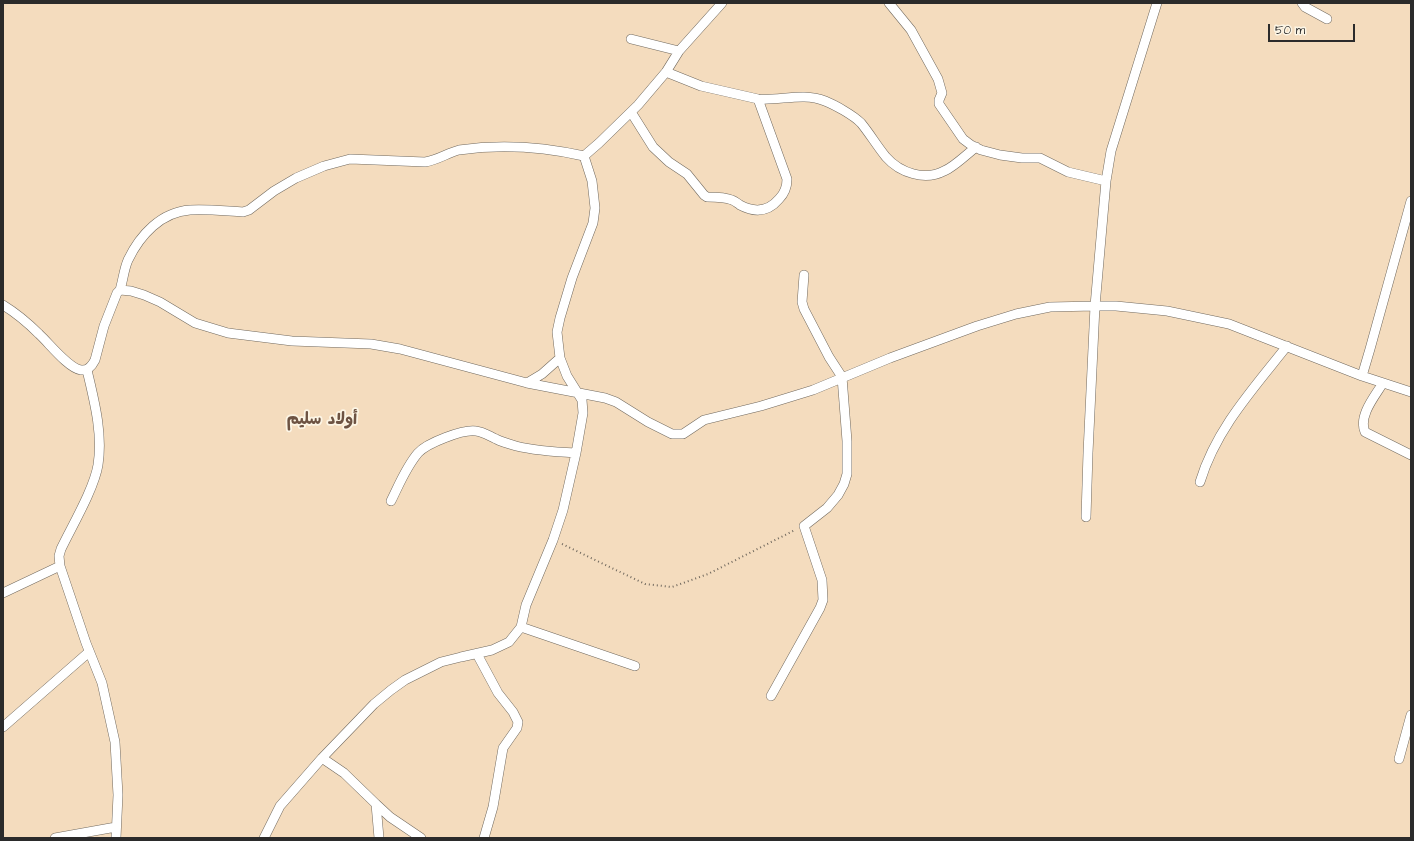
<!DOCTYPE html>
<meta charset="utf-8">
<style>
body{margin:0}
#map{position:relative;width:1414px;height:841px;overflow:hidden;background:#f4dcbe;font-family:"Architects Daughter",sans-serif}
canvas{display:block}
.frame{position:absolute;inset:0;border:4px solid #2b2b2b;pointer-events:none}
.scale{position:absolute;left:1268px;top:24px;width:87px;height:18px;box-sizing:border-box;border:2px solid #2b2b2b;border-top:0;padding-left:5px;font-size:12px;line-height:14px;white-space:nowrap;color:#2b2b2b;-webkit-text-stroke:3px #fcf5e5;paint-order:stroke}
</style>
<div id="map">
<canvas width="1414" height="841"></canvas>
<div class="frame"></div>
<div class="scale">50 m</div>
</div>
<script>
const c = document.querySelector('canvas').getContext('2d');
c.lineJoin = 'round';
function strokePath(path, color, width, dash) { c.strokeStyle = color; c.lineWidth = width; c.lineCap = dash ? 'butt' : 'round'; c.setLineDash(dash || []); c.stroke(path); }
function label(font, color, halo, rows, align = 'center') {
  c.font = font + ' "Architects Daughter","Playpen Sans Arabic",sans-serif'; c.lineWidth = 3.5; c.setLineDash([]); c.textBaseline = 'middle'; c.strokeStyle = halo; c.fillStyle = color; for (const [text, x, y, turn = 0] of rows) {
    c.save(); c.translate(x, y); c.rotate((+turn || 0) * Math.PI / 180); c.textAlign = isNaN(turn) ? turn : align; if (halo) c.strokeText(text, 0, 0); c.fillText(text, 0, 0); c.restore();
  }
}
const path = new Path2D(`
 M562,544l83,40 27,3 36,-13 87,-44`);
const minor = new Path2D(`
 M889,3l22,27 27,49 4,14 -3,7v4l24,35 8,6 10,5 19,5 22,3h18l28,14 38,9
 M1302,3l3,4 22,12
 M631,39l48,12
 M666,72l35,14 57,13c22,2 45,-7 67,2 10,4 28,14 36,22 9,11 16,23 25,34 14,16 39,24 58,14 10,-4 23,-17 32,-24
 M631,112l22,35 16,15 18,12 17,21 3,2c8,0 18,0 25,3 3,1 5,3 8,5 15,8 28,7 39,-6 6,-6 8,-12 8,-20l-29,-80
 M584,156l15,-13 39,-38 28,-33 13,-21 43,-48
 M120,290l11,1 13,4 16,7 35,21 33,10 64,8 79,3 29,5 127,34 78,15 11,4 32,20 24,12h11l21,-14 57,-14 52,-16 77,-32 87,-32 39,-12 34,-7 45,-1h21l51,5 62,13 133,52 49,16
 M3,305c13,8 25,18 36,29 10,9 29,34 42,36 7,1 11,-4 14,-10l9,-34 13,-33 3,-3c3,-10 4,-21 8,-30 12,-25 33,-48 62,-50 18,-1 35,1 53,2l6,-2 25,-19 22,-13 28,-12 26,-7 75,3c13,-2 22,-9 34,-12 41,-6 85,-3 125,6
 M87,370c7,30 16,63 11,95 -4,24 -26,61 -37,84l-2,7 1,10 26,77 16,40 13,59 3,53 -2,43
 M1362,376l8,-27 41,-148
 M527,383l15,-9 18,-16
 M1383,383c-8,13 -25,33 -18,49l46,23
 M1200,482c16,-53 53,-93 87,-136
 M391,501c8,-16 15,-34 27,-48 9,-10 45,-24 58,-22 8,1 13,5 20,8 6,3 13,5 20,7 20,5 40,6 60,7
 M1086,517l2,-64 7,-147 11,-125 5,-30 46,-148
 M3,593l57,-27
 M521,627l114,39
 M477,654l21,39 15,19 5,10 -1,6 -14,20 -10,59 -9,31
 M771,696l49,-88 3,-8 -1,-20 -18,-54 23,-18 11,-13 6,-11 3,-10v-33l-5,-64 -13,-20 -25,-48 -2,-7 2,-27
 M3,727l86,-75
 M322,758l22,15 32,31 3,34
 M1399,759l12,-44
 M376,804l14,13 31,21
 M55,838l61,-11
 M264,838l16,-32 42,-48 52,-54 17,-14 14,-10 36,-18 20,-5 31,-7 17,-8 12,-15 5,-22 27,-65 10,-30 13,-57 7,-40 -1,-13 -15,-24 -7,-18 -3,-26 3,-14 12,-40 21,-55 2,-15 -3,-27 -8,-25`);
const districtNames = [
 ["أولاد سليم",322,421]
];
strokePath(minor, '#71695e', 10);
strokePath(path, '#71695e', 2, [1, 3]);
strokePath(minor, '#fff', 9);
label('bold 16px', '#6d5343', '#fcf5e5', districtNames);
</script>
